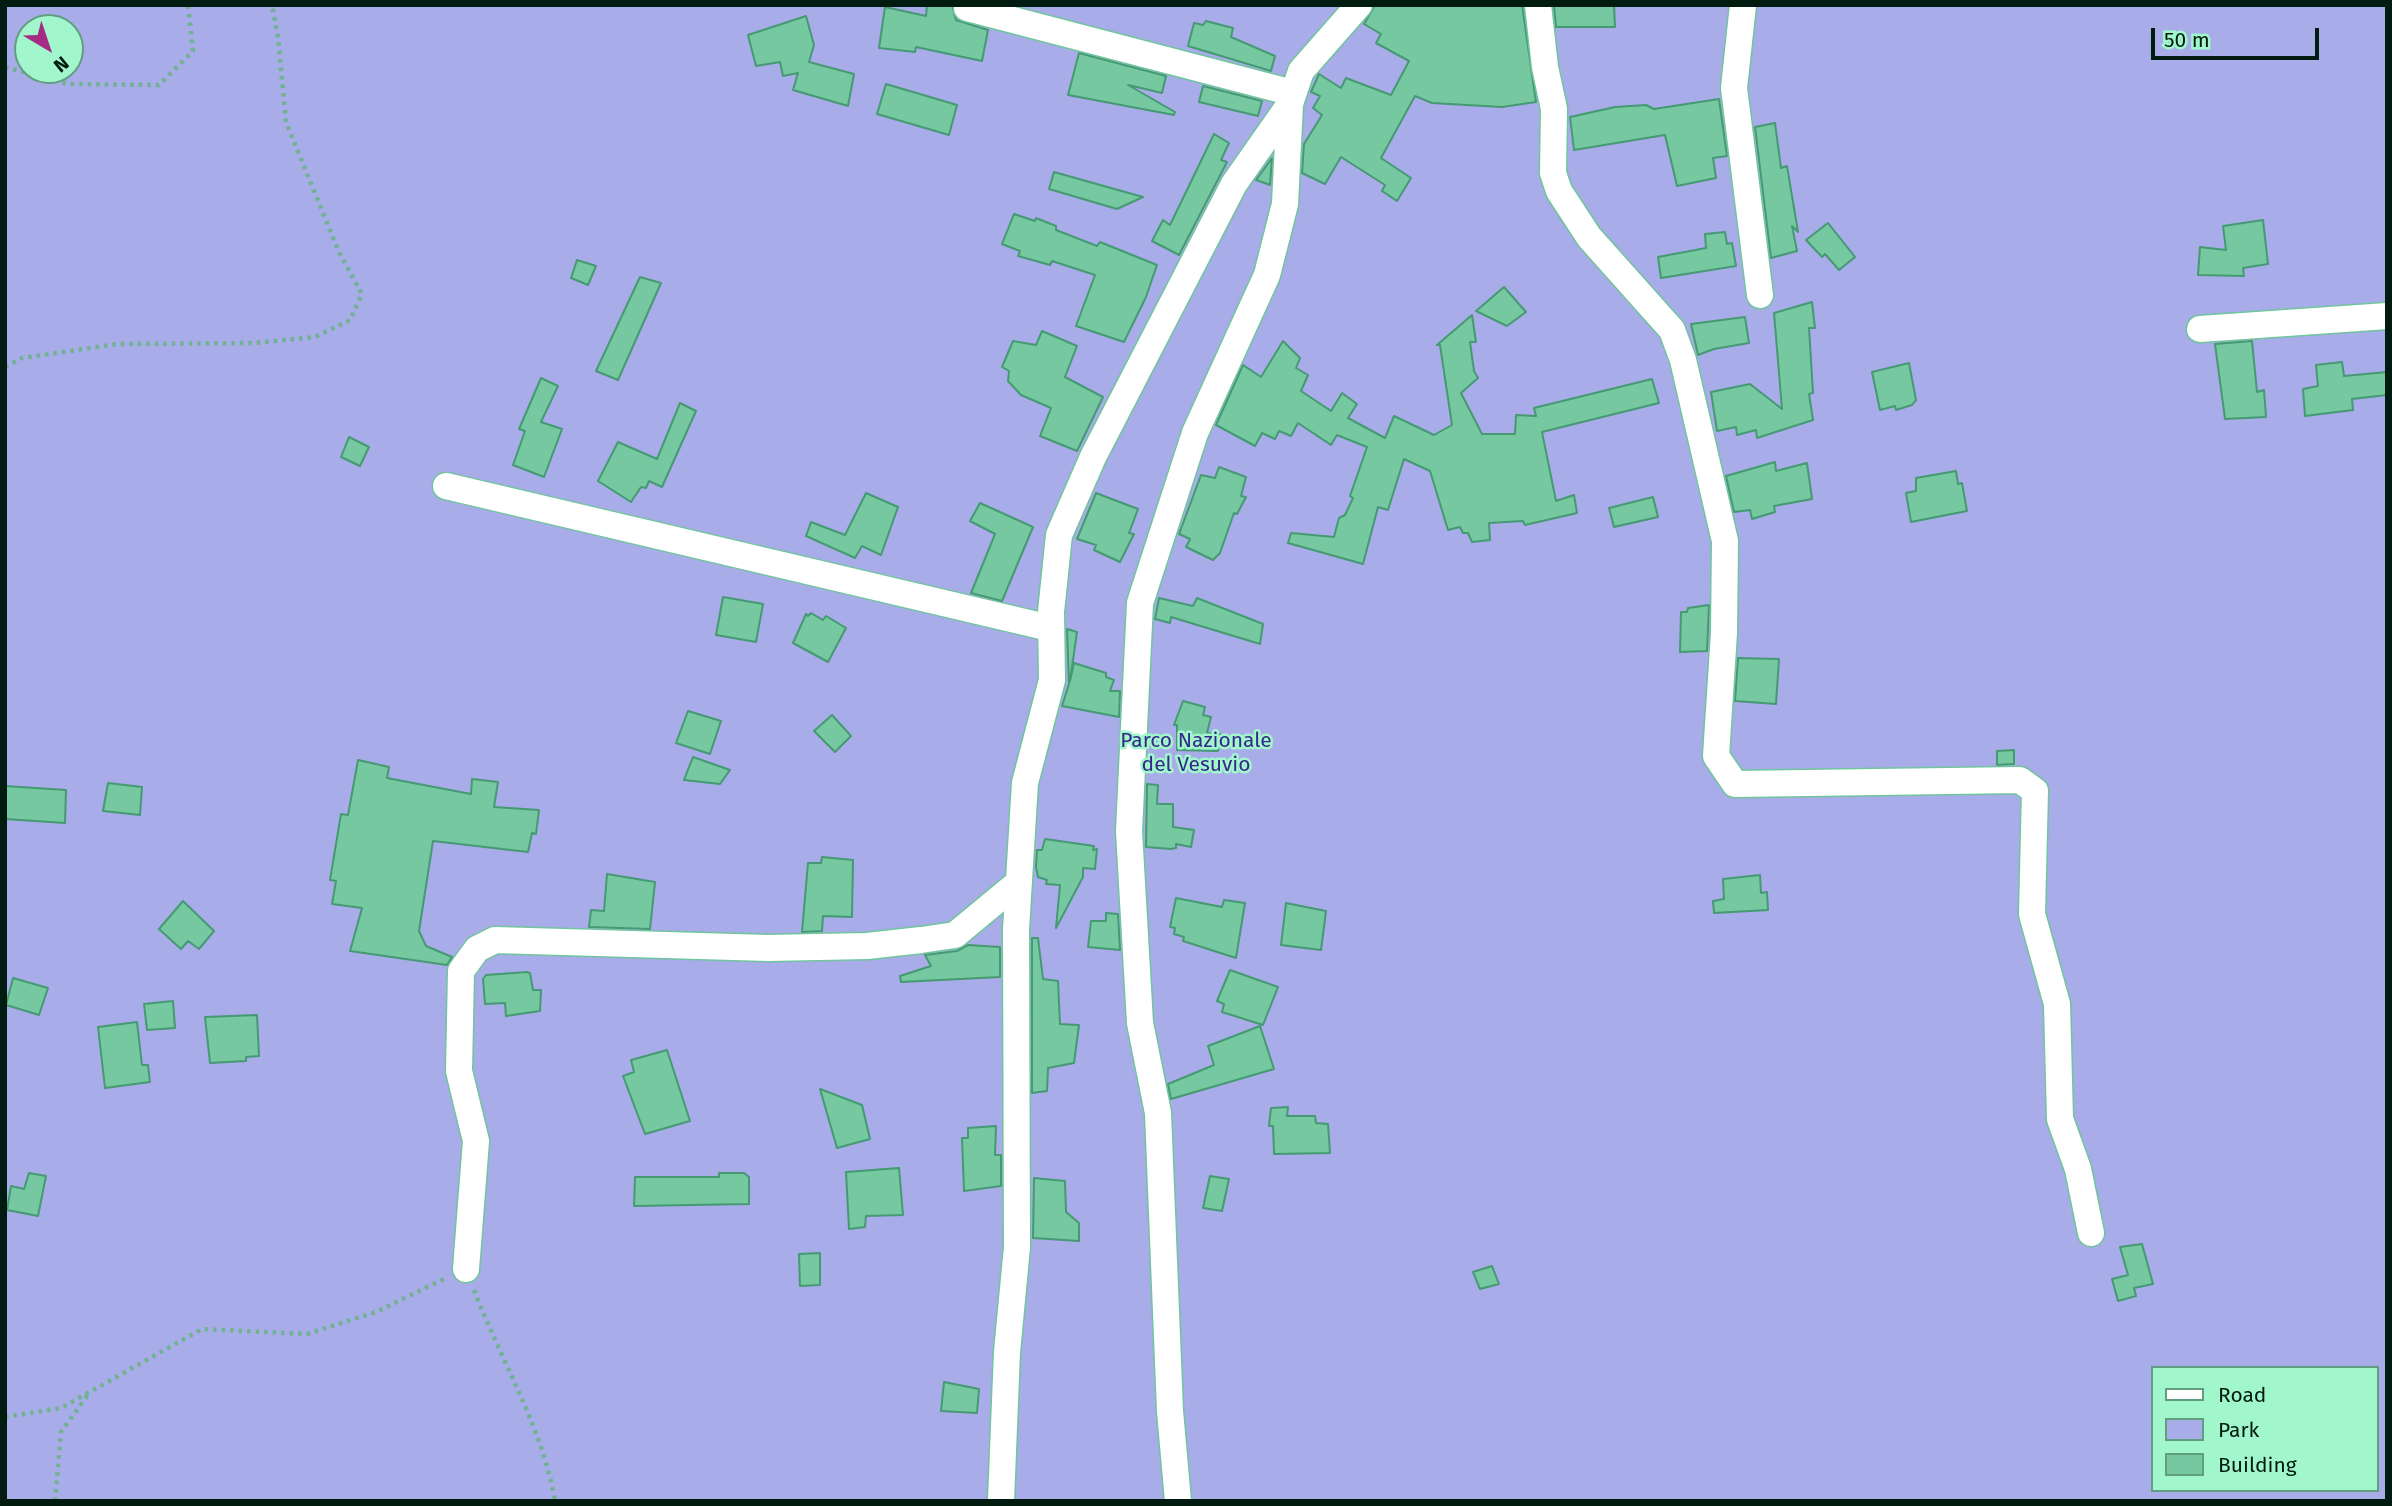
<!DOCTYPE html>
<style>
body{margin:0}
#map{position:relative;width:2392px;height:1506px;overflow:hidden;background:#a1f6cb;font-family:"Fira Sans",sans-serif}
canvas{display:block}
.frame{position:absolute;inset:0;border:7px solid #021b10;pointer-events:none}
.legend{position:absolute;left:2151px;top:1366px;width:228px;height:126px;box-sizing:border-box;background:#a1f6cb;border:2px solid #619e80;margin:0;padding:9px 12px;list-style:none;font-size:21px;color:#021b10}
.legend li{display:flex;align-items:center;gap:14px;height:35px}
.legend b{width:35px;border:2px solid #619e80}
.north{position:absolute;left:14px;top:14px;width:70px;height:70px;box-sizing:border-box;background:#a1f6cb;border:2px solid #619e80;border-radius:50%;rotate:141deg;font-size:19px;font-weight:700;line-height:28px;text-align:center;color:#021b10}
.north::after{content:'';display:block;margin:auto;width:24px;height:32px;background:#a42c82;clip-path:polygon(50% 0,100% 100%,50% 72%,0 100%)}
.scale{position:absolute;left:2151px;top:28px;width:168px;height:32px;box-sizing:border-box;border:4px solid #021b10;border-top:0;padding-left:9px;font-size:21px;line-height:24px;white-space:nowrap;color:#021b10;-webkit-text-stroke:5px #a1f6cb;paint-order:stroke}
</style>
<div id="map">
<canvas width="2392" height="1506"></canvas>
<div class="frame"></div>
<ul class="legend">
<li><b style="height:9px;background:#fff"></b>Road</li>
<li><b style="height:19px;background:#a8ace8"></b>Park</li>
<li><b style="height:19px;background:#75c8a0"></b>Building</li>
</ul>
<div class="north">N</div>
<div class="scale">50 m</div>
</div>
<script>
const c = document.querySelector('canvas').getContext('2d');
c.lineJoin = 'round';
function paint(path, color) { c.fillStyle = color; c.fill(path, 'evenodd'); }
function strokePath(path, color, width, dash) { c.strokeStyle = color; c.lineWidth = width; c.lineCap = dash ? 'butt' : 'round'; c.setLineDash(dash || []); c.stroke(path); }
function label(font, color, halo, rows, align = 'center') {
  c.font = font + ' "Fira Sans",sans-serif'; c.lineWidth = 5; c.setLineDash([]); c.textBaseline = 'middle'; c.strokeStyle = halo; c.fillStyle = color; for (const [text, x, y, turn = 0] of rows) {
    c.save(); c.translate(x, y); c.rotate((+turn || 0) * Math.PI / 180); c.textAlign = isNaN(turn) ? turn : align; if (halo) c.strokeText(text, 0, 0); c.fillText(text, 0, 0); c.restore();
  }
}
const green = new Path2D(`
 M5,5h2382v1496h-2382zM28,28h42v42h-42zM2152,1368h224v122h-224z`);
const building = new Path2D(`
 M927,5h25l4,15 32,10 -6,31 -66,-14 -1,5 -36,-4 6,-41 41,9z
 M1375,5h147l14,97 -34,5 -70,-4 -17,-7 -34,62 30,20 -14,23 -15,-10 3,-6 -44,-28 -16,27 -23,-11 2,-29 18,-29 -9,-7 7,-12 -9,-4 8,-18 22,14 5,-10 45,17 18,-34 -33,-18 5,-9 -17,-10z
 M1554,5h60l1,22h-59z
 M806,16l8,29 -5,17 45,12 -6,32 -55,-16 5,-17 -15,3 -3,-14 -24,4 -8,-31z
 M1206,21l27,7 -2,9 44,19 -4,15 -83,-25 6,-23 9,2z
 M1079,53l87,23 -4,17 -34,-8 47,27 -1,3 -106,-20z
 M886,84l71,21 -8,30 -72,-21z
 M1203,86l59,15 -4,15 -59,-14z
 M1719,99l8,57 -14,2 3,20 -39,8 -12,-51 -91,15 -4,-33 45,-10 31,-2 8,4z
 M1775,123l6,45 6,-2 11,66 -6,-6 5,25 -26,7 -16,-131z
 M1214,134l15,9 -8,17 6,2 -48,93 -27,-14 11,-21 7,5z
 M1272,158l-2,27 -14,-5z
 M1054,172l89,25 -26,12 -68,-20z
 M1014,214l21,7 1,-3 20,8v4l41,16 3,-4 57,23 -11,32 -22,45 -48,-16 19,-51 -43,-14 -2,4 -32,-9 2,-5 -18,-7z
 M2263,220l5,44 -25,4 1,8 -46,-1 2,-28 26,3 -3,-24z
 M1828,223l27,34 -16,13 -14,-16 -3,3 -16,-17z
 M1725,232l2,12 5,-1 4,23 -75,12 -3,-21 48,-9 -1,-14z
 M577,260l19,6 -8,19 -17,-7z
 M640,277l21,6 -43,97 -22,-9z
 M1504,287l22,25 -19,14 -31,-15z
 M1812,302l3,26h-6l4,65 -4,1 4,26 -56,18 -1,-8 -19,5 -1,-8 -19,4 -6,-39 39,-8 32,25 -8,-96z
 M1472,315l4,27h-6l4,29 4,7 -17,15 21,41h33l1,-19 20,1 -2,-8 118,-29 7,24 -117,29 14,69 18,-6 3,18 -52,12 -2,-4 -34,2 1,17 -18,2 -4,-9h-5l-3,-6 -12,3 -18,-59 -26,-12 -16,51 -10,-3 -15,57 -75,-21 3,-10 43,4 5,-19 6,-3 8,-17 -3,-2 17,-49 -30,-12 -6,10 -33,-22 -7,13 -12,-5 -4,8 -13,-6 -7,13 -39,-21 27,-60 18,12 22,-36 17,17 -4,10 12,7 -7,16 30,20 11,-18 15,11 -9,14 37,20 9,-22 40,19 18,-10 -12,-80h-3z
 M1745,317l4,26 -35,6 -16,6 -7,-31z
 M1042,331l35,15 -12,31 38,20 -26,54 -37,-15 11,-28 -30,-13 -13,-14 1,-10 -7,-4 11,-26 23,4z
 M2252,341l5,51 7,-2 2,27 -41,2 -10,-75z
 M2342,362l2,14 43,-4v23l-35,4 1,11 -48,6 -2,-27 15,-3 -2,-21z
 M1909,363l7,37 -4,5 -16,5 -1,-4 -15,4 -8,-38z
 M541,378l17,8 -17,36 21,7 -18,48 -31,-12 12,-34 -6,-2z
 M680,403l16,8 -34,76 -13,-6 -3,7 -5,-1 -10,15 -33,-21 20,-39 39,17z
 M349,437l20,10 -9,19 -19,-9z
 M1775,462l1,9 31,-8 5,36 -38,7 1,6 -23,7 -2,-9 -16,2 -8,-36z
 M1219,467l27,10 -5,19 5,1 -9,17 -3,-1 -14,40 -7,7 -27,-13 4,-8 -11,-5 22,-59 14,3z
 M1956,471l2,13 4,-1 5,28 -56,11 -5,-29 10,-2v-13z
 M866,493l32,14 -17,48 -19,-9 -7,12 -49,-22 5,-14 34,13z
 M1096,493l42,16 -9,24 5,1 -14,28 -26,-12 2,-5 -19,-6z
 M1653,497l5,20 -44,10 -5,-19z
 M980,503l53,24 -31,74 -31,-8 24,-59 -25,-13z
 M723,597l40,7 -7,38 -40,-7z
 M1159,598l34,8 4,-8 66,26 -3,20 -89,-27 -1,6 -15,-4z
 M1709,605l-2,46 -27,1 1,-40h6l1,-4z
 M811,613l12,7 3,-4 20,12 -18,34 -35,-19 13,-29 2,2z
 M1067,629l10,3 -7,49 4,-18 32,10v4l8,3 -4,11h10l-1,26 -57,-11 7,-22z
 M1738,658l41,1 -3,45 -41,-3z
 M1183,701l22,6 -2,8 8,2 -4,16 13,1 -2,17 -41,-1v-25h-3z
 M688,711l33,10 -11,33 -34,-11z
 M832,715l19,21 -16,16 -21,-21z
 M2014,750v14l-17,1v-14z
 M693,757l37,13 -10,14 -36,-4z
 M358,760l31,7 -2,11 84,16 1,-15 26,3 -4,25 45,3 -3,24 -4,-1 -4,19 -95,-11 -14,90 7,15 26,11 -5,8 -97,-14 12,-43 -30,-4 4,-23 -6,-1 11,-66 7,1z
 M108,783l34,4 -2,28 -37,-4z
 M1147,784l11,1 -1,19h16v23l21,3 -3,17 -15,-3v4l-5,1 -25,-2z
 M5,786l61,4 -1,33 -60,-4z
 M1045,839l49,7 -1,4 4,-1 -2,20 -12,-1v9l-27,51 4,-43 -14,-1 1,-4 -9,-3 -2,-10 1,-17h5z
 M822,857l31,3 -1,57 -29,-1 -1,15 -20,1 6,-69h13z
 M607,874l48,8 -5,47 -61,-2 2,-17 13,1z
 M1760,875l1,18 6,-1 1,18 -54,3 -1,-12 11,-2 -1,-20z
 M1176,898l46,9 2,-7 21,3 -9,55 -53,-17 1,-4 -10,-3 1,-6 -5,-1z
 M183,901l31,30 -15,18 -11,-8 -7,8 -22,-20z
 M1286,903l40,8 -5,39 -40,-5z
 M1106,913l12,1 2,36 -32,-3 3,-26h15z
 M1032,938h6l5,41 15,2 2,43 19,1 -5,38 -26,5 -1,23 -15,2z
 M968,945l32,2v30l-99,5 -1,-6 31,-10 -6,-11 32,-4z
 M1230,970l48,17 -15,38 -41,-13 2,-8 -7,-3z
 M527,972l3,1 3,17h8l-1,21 -34,5 -1,-13 -20,1 -2,-25 3,-4z
 M13,978l35,10 -9,27 -33,-10z
 M173,1001l2,27 -28,2 -3,-26z
 M257,1015l2,41 -13,1v4l-36,2 -5,-46z
 M137,1022l5,43h6l2,17 -45,6 -7,-61z
 M1260,1026l14,43 -103,30 -3,-15 46,-19 -6,-19z
 M667,1050l23,71 -45,13 -22,-58 11,-4 -3,-12z
 M820,1089l42,16 8,34 -33,9z
 M1288,1107l-1,9h28l1,7 12,1 2,29 -56,1 -1,-28h-4l2,-18z
 M996,1126l-1,29h6v31l-37,5 -2,-53h6v-10z
 M899,1168l4,47 -37,1 -1,11 -16,2 -3,-57z
 M29,1173l17,3 -8,40 -31,-6 4,-24 13,3z
 M719,1173h25l5,4v27l-115,2 1,-29h84z
 M1210,1176l19,3 -7,32 -19,-3z
 M1034,1178l31,3 1,31 13,11v18l-46,-3z
 M2142,1244l11,40 -19,4 2,8 -18,5 -6,-22 16,-4 -8,-28z
 M820,1253v32l-20,1 -1,-32z
 M1492,1266l7,18 -19,5 -7,-17z
 M944,1382l35,7 -2,24 -36,-2z`);
const path = new Path2D(`
 M5,67l63,17 91,1 34,-34 -5,-46
 M5,367l17,-9 96,-14 137,-1 60,-6 35,-17 12,-26 -24,-44 -52,-128 -8,-85 -6,-32
 M474,1290c27,71 68,136 81,211
 M5,1417l56,-9 141,-79 105,5 69,-22 72,-35
 M55,1501l6,-69 29,-40`);
const street = new Path2D(`
 M1538,5l7,62 9,42 -1,64 6,18 30,46 83,93 11,30 42,181 -1,92 -8,123 19,28 285,-4 15,11 -3,123 25,90 3,115 18,50 13,64
 M1743,5l-9,83 26,207
 M967,8l326,85
 M2200,329l187,-13
 M446,486l604,142
 M466,1269l10,-128 -17,-70 2,-100 16,-22 18,-9 273,8 99,-2 54,-6 34,-5 64,-53
 M1001,1501l6,-149 10,-105 -1,-318 9,-146 27,-103 -1,-68 8,-77 34,-78 141,-273 56,-80
 M1178,1501l-8,-90 -12,-298 -18,-90 -11,-192 11,-228 55,-170 72,-158 18,-71 5,-100 11,-33 58,-66`);
const parkNames = [
 ["Parco Nazionale",1196,741],
 ["del Vesuvio",1196,765]
];
paint(green, '#a8ace8');
paint(building, '#75c8a0');
strokePath(building, '#459973', 2);
strokePath(street, '#71c59d', 29);
strokePath(path, '#70b291', 4.5, [3.5, 5]);
strokePath(street, '#fff', 26);
label('21px', '#36288b', '#a1f6cb', parkNames);
</script>
